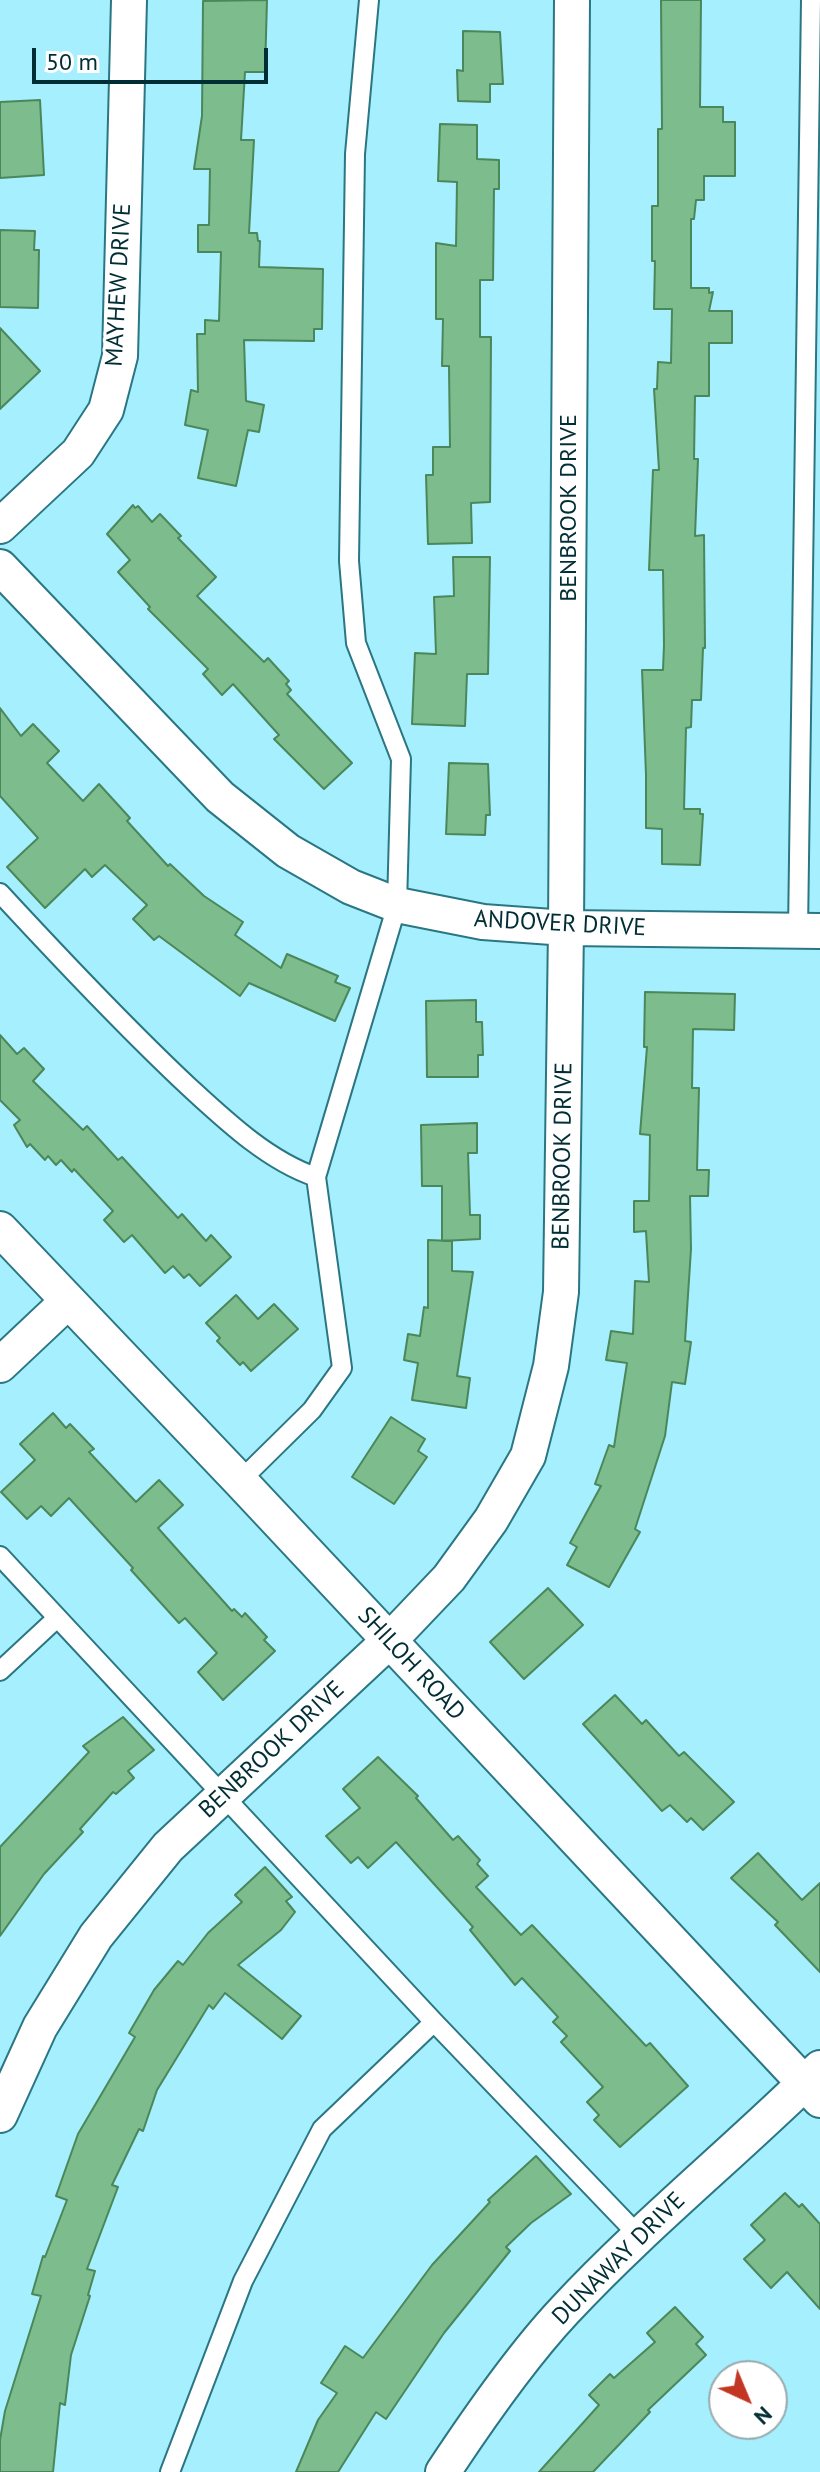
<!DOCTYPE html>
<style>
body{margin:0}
#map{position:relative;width:820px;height:2472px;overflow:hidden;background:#a5effe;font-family:"PT Sans",sans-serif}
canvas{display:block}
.north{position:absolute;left:708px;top:2360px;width:80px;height:80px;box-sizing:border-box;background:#fff;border:2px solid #99abae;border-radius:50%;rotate:136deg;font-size:22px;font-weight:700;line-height:32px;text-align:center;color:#012d34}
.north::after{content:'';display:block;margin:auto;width:28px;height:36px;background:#c33623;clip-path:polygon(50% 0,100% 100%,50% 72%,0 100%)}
.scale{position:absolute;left:32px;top:48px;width:236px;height:36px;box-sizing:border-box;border:4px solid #012d34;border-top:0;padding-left:10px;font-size:24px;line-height:28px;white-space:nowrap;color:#012d34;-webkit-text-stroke:6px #fff;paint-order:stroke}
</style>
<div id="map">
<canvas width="820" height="2472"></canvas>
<div class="north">N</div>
<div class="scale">50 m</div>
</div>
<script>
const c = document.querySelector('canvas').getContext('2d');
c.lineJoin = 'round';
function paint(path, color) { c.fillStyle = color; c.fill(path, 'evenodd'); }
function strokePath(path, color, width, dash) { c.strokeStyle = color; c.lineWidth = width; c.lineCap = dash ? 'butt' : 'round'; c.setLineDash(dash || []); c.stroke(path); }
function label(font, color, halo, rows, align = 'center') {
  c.font = font + ' "PT Sans",sans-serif'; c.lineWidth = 6; c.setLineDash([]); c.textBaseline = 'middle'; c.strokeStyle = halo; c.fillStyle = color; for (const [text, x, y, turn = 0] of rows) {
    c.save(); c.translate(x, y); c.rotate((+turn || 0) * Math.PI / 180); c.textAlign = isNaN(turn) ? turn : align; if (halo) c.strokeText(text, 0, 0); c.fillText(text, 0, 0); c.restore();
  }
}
const building = new Path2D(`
 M267,0l-2,72h-20l-4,68h13l-5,93h8l1,8h2l-1,26 64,2 -1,60h-8v12l-70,-1 2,61 18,4 -5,27 -11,-2 -12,56 -38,-8 10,-48 -23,-5 6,-35 7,2 -1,-58h8v-14l14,1 2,-69h-23v-27h11l1,-56h-16l8,-53 1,-115z
 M661,0h40l-1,107h23v15h12v54h-31v24h-8l-2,19h-3v69h18v5l4,-1 -4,19h23v32h-23v53h-14l-1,63h4l-3,77 9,-1 1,113h-2l-2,52h-9l-1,27 -5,1 -2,81h16v5h3l-3,51 -38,-1v-35l-16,-1v-53l-4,-105h21l1,-25 -1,-75h-14l4,-100h6l-5,-81h3l1,-27 13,1 1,-54h-18l1,-48h-3v-55h6v-77h4z
 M463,31l37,1 3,52h-13v18l-32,-1 -1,-31 6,1z
 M40,100l4,75 -44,3v-76z
 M440,124l37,1v34l22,1v29h-5l-1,91h-13v57h11l-1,165 -19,1 1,40 -44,1 -2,-69h7v-28h17l-1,-81h-7l1,-47h-7v-76l20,3 1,-64 -19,-1z
 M0,230l35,1 -1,19h5l-1,58 -38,-1z
 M0,328l40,43 -40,38z
 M133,505l2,3 3,-2 14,16 8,-8 21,22 -3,2 38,39 -19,19 67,66 4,-4 21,23 -3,3 5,6 -4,4 65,69 -28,26 -50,-50 5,-4 -46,-51 -11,11 -19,-21 5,-5 -60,-60 2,-2 -32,-35 12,-12 -23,-26z
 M453,557h37l-2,117h-21l-2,52 -53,-2 3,-71 21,1 -2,-57 20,-1z
 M0,708l21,28 12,-12 26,27 -12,12 36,38 16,-17 31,34 -3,3 41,45 2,-2 34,32 39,26 -8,13 46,33 6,-14 51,22 -3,6 15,6 -15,33 -86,-38 -9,13 -81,-60 -5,4 -21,-21 14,-14 -42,-40 -13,12 -7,-8 -40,39 -38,-41 31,-29 -38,-42z
 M449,763l39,1 2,51h-4l-1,20 -39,-1z
 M645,992l90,2 -1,36 -41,-1 -1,59h7l-2,82h12l-1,26h-18l1,53 -6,92 6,1 -6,42 -13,-2 -7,54 -30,93 5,3 -31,55 -42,-22 10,-18 -7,-4 31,-57 -6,-2 14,-39 5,2 13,-84 -21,-3 5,-29 22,3 2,-53 14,1 -3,-51 -12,1v-31h15l1,-66 -10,-1 7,-87h-3z
 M476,1000v22h6l1,33h-5v22h-51l-1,-76z
 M0,1035l17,19 7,-6 20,21 -11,12 50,49 4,-4 31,34 4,-3 56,61 4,-4 24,27 5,-6 20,22 -31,29 -11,-12 -5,4 -11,-12 -8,7 -33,-38 -8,7 -20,-22 9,-9 -39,-42 -2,3 -11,-12 -5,5 -8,-9 -3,4 -15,-16 -3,3 -13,-22 6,-5 -20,-20z
 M477,1123v30h-9l2,62h10v24l-38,2v-55h-20l-1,-61z
 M428,1240l24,1v30l21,1 -16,104 13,2 -4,30 -54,-8 6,-37 -14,-3 4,-26 12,2 4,-29 4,1z
 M236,1295l22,24 16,-15 24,25 -47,42 -8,-9 -3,3 -23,-24 3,-3 -14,-15z
 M53,1413l13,15 4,-4 24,25 -5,3 47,50 23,-22 24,25 -25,23 74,83 2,-2 8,8 3,-4 22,24 -3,3 11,11 -52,49 -25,-28 19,-19 -32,-35 -6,5 -48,-53 2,-2 -64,-70 -18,18 -10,-10 -14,13 -26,-27 34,-32 -15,-16z
 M391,1417l34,22 -7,12 9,6 -33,47 -42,-27z
 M548,1588l35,37 -59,54 -34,-37z
 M615,1695l27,29 4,-4 33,36 5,-4 50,50 -31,28 -12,-12 -4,4 -17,-17 -8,6 -79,-87z
 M123,1717l31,33 -26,21 6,7 -18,16 -3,-2 -33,37 3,3 -39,42 -44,62v-89l89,-95 -6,-6z
 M378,1757l40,39 -2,2 37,42 5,-4 22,24 -3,4 11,12 -12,11 45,48 11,-10 114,121 4,-3 38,43 -68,61 -26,-27 5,-5 -12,-13 16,-15 -42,-45 6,-6 -14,-14 5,-5 -36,-39 -7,7 -45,-55 3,-3 -77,-85 -28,26 -10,-11 -7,6 -25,-27 34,-28 -17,-19z
 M758,1853l44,47 18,-17v89l-45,-47 3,-3 -47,-44z
 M265,1867l27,30 -6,4 9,11 -14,18 -43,35 63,51 -19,23 -57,-46 -12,16 -4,-4 -52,85 -14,41 -4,-2 -27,56 6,2 -31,82 8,2 -7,24 2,1 -19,59 -6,50 -5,-2 -7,69h-53v-32l5,-29 36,-115 -9,-2 11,-38 2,1 22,-57 -11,-4 22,-62 57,-97 -6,-4 25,-43 24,-29 5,4 25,-32 34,-31 -7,-7z
 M536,2156l35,38 -40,29 -25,24 4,4 -66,82 -58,86 -10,-7 -38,60h-42l22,-52 19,-27 -16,-10 24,-37 18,12 69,-93 58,-63 -2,-2z
 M785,2193l14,14 3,-3 18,20v85l-33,-37 -16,16 -27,-29 21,-19 -14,-15z
 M675,2307l28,30 -7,7 10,11 -58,55 2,2 -57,60h-54l60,-67 -10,-10 21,-21 4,4 41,-36 -8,-9z`);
const lane = new Path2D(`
 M0,893c61,66 122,131 188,193 37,34 80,75 128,91
 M798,931l13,-931
 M240,1481l72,-71 30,-42 -26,-191 81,-272 4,-146 -45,-116 -7,-82 6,-407 14,-154
 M0,1556l434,466 205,214
 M0,1671l57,-53
 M170,2472l73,-191 79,-152 112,-107`);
const street = new Path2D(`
 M0,526l78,-73 28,-43 14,-54 9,-356
 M0,567l220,230 68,54 63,36 46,18 86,17 83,6 254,3
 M0,1229l240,252 580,619
 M0,1365l68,-64
 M0,2115l40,-88 56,-91 72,-89 221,-206 60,-63 42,-58 37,-64 23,-90 10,-74 5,-364 6,-928
 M443,2472c35,-53 77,-114 121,-161 80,-86 172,-160 256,-243`);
const streetNames = [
 ["MAYHEW DRIVE",119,285,-87],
 ["BENBROOK DRIVE",569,508,-90],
 ["ANDOVER DRIVE",560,924,3],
 ["BENBROOK DRIVE",563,1156,-89],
 ["SHILOH ROAD",411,1664,47],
 ["BENBROOK DRIVE",272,1750,-43],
 ["DUNAWAY DRIVE",619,2259,-45]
];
paint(building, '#7dbc8c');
strokePath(building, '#4a875a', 2);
strokePath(lane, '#2b7683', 22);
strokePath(street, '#2b7683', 38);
strokePath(lane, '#fff', 18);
strokePath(street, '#fff', 34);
label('24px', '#012d34', '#fff', streetNames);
</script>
